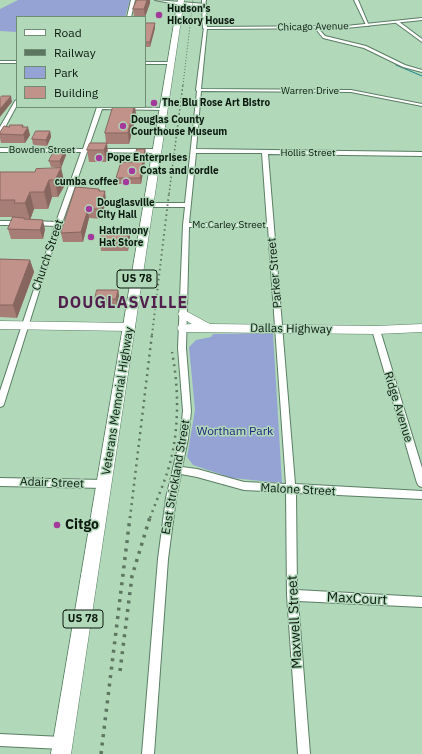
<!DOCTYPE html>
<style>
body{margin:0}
#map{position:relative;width:422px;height:754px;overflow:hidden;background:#b1d8b9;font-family:"IBM Plex Sans",sans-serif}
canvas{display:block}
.legend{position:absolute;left:16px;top:16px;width:130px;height:92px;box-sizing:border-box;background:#b1d8b9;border:1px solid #6f8c75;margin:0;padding:5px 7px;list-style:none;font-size:12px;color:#0b190f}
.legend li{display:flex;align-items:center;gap:8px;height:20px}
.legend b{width:20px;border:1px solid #6f8c75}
</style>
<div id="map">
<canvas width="422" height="754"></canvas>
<ul class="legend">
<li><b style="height:5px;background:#fff"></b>Road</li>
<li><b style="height:5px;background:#5c7662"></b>Railway</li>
<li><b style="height:11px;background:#94a3d3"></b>Park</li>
<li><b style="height:11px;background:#c19289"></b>Building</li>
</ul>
</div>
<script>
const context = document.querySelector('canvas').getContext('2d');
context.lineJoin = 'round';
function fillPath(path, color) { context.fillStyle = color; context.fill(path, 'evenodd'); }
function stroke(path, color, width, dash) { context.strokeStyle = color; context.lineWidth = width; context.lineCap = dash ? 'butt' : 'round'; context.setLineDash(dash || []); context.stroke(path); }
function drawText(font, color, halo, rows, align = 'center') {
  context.font = font + ' "IBM Plex Sans",sans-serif'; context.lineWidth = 3; context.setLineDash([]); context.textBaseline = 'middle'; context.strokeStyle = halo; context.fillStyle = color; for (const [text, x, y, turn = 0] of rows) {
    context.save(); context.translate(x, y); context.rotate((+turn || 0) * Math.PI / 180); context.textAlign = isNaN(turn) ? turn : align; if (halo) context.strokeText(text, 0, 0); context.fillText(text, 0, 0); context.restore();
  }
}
fillPath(new Path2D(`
 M18,0h112l-5,17h-108v15l-17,-1v-22z
 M273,333l9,150 -50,-5 -39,-13 -6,-8 8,-47 -6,-63 7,-7 15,-3 2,-3z`), '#94a3d3');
stroke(new Path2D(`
 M396,65l26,11`), '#1c8490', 1);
const minor = new Path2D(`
 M131,0h4l-4,17h-4z
 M202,0h4l-1,6 -3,-1z
 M354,0h4l11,26 -3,-1z
 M396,21h2l24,18v3l-26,-19z
 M204,27l3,1 -6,61 150,1 71,14v2l-71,-14 -150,-1 -5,58 226,3v4l-154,-2 27,330 127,7v8l-126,-6 1,97 125,7v10l-124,-6 12,153h-12l-11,-159 -1,-103 -42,-2 -47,-13 -16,-3 -5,24 -8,61 -14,195h-12l16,-195 8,-61 14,-59 3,-28 -5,-63 5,-123 2,-18h-37l-3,-2 3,-2h37l12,-112 -1,-1zM196,153h66l5,70h-78zM189,227h79l18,257 -42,-2 -47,-13 -15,-2 6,-28 3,-28 -5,-63z
 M317,27l8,9 41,10 39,19 17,5v2l-19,-5 -39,-19 -41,-10 -8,-10z
 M0,61h17v2h-17z
 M145,62h25l2,1 -2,1h-25z
 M17,100v5l-14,26 -3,2v-6l15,-26z
 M97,107l66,1 2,1 -2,1 -61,-1 -14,40h68l3,2 -3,2 -69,-1 -40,114 -43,138 -1,2 -3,1v-16l55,-165 -21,-1 -3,-2 3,-2 22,1 25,-70h-81v-4l83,1z
 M0,221h22l3,2 -3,2h-22z
 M376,327l4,3 42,138v19l-3,-1 -2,-3 -45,-153z
 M0,478l105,2 3,1 2,3 -2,3 -3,1 -105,-2z
 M0,734l62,3 4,2 2,4 -2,4 -4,2 -62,-3z`);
const tertiary = new Path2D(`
 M155,0l51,4 1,23 139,-1 76,-8v2l-76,8 -141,1 -2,-1 -1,-22 -21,-1z`);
const secondary = new Path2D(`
 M0,321l130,2 4,1 1,3 -1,3 -4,1 -130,-2z`);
const primary = new Path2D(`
 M178,0h6l-113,754h-20z
 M184,310l26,14 166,2 46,-2v8l-46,2 -193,-2 -4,-1 -2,-3 2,-3 13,-1 -12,-7 -2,-3 2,-3z`);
stroke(minor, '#5a7e63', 2);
stroke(tertiary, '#5a7e63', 2);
stroke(secondary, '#5a7e63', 1);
stroke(primary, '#5a7e63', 1);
fillPath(minor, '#fff');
fillPath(tertiary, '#fff');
fillPath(secondary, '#fff');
fillPath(primary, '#fff');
stroke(new Path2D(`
 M183,85l10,-85`), '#5c7662', 1, [1, 2]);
stroke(new Path2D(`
 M169,194l14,-110`), '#5c7662', 1.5, [1.5, 2.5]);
stroke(new Path2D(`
 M152,335l17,-142`), '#5c7662', 2, [1.5, 3.5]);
stroke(new Path2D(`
 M130,518l22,-184
 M150,518c8,-22 19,-45 23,-68 6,-32 5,-66 -1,-98`), '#5c7662', 2.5, [2, 4.5]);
stroke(new Path2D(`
 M120,671l12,-95 18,-59
 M101,754l29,-237`), '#5c7662', 3.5, [3, 5.5]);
fillPath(new Path2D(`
 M137,0h13v3l-5,14h-11l-1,-8z
 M145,23l10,5 -5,19h-5z
 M113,107h22l1,9 -7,28h-22l1,11 -2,7h-17l-2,-12 19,-7 -1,-10z
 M23,125v2l7,8 -5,8h-24l-1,-5v-6l9,-5z
 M50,131l1,6 -4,9 -14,-1 -1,-6z
 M65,149l1,6 -5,13 -10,-1 -2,-6z
 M145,149l1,6 -5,29h-24l-1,-6 17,-16z
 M61,168l4,17 -7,12h-6l-4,12h-14l-4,11 15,9 -2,10h-32l-3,-10 10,-12h-18v-45h35z
 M99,189l1,2 6,10 -5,18 -12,-1 -6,24h-20l-2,-9z
 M130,237l-2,14h-27l-1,-8z
 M0,259l30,1 4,12 -17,46 -17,-1z
 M118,290l1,6 -2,10 -21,-1 -1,-6z`), '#a67e76');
fillPath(new Path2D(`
 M147,0h3v3l-5,14 -1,-8z
 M155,23v5l-5,19v-5z
 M11,96l1,6 -12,15v-8z
 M134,107h1l1,9 -7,28 -1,-11z
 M23,125l1,7 4,-5 2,8 -5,8 -3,-16z
 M50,131l1,6 -4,9 -1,-6z
 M107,143l1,12 -2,7 -2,-12z
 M65,149l1,6 -5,13 -1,-7z
 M145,149l1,6 -5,29 -1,-6z
 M61,168l4,17 -7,12 -3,-17z
 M49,180l3,17 -4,12 -4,-17z
 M105,191l1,10 -5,18 -1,-10z
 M30,192l4,17 -4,11 -5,-17z
 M88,209l1,9 -6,24 -2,-10z
 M43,220l2,9 -2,10 -3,-9z
 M129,229l1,8 -2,14 -1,-8z
 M30,260l4,12 -17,46 -4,-13z
 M118,290l1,6 -2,10 -1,-7z`), '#876660');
const building = new Path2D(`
 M137,0h10l-3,9h-11z
 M145,23h10l-5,19h-5z
 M2,96h9l-11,13v-11z
 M113,107h21l-6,26h-23z
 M10,125h13l-1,2h6l-5,8 -23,-1v-2l4,-6 5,1z
 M36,131h14l-4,9 -14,-1z
 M90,143h17l-3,7h-17z
 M55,149h10l-5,12h-11z
 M137,149h8l-5,29h-24l5,-16h12z
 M61,168l-6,12h-6l-5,12h-14l-5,11h-11l1,-3h-15v-28h35l1,-3z
 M76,187l23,2v2h6l-5,18h-12l-7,23 -20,1z
 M13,217l11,1v1l19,1 -3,10 -32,-1z
 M103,228l26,1 -2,14h-27z
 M0,259l30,1 -17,45h-13z
 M97,290h21l-2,9h-21z`);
fillPath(building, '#c19289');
stroke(building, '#876660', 1);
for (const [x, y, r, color] of [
 [159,15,4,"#a3399a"],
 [154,103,4,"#a3399a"],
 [123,126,4,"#a3399a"],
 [99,158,4,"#a3399a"],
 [132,171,4,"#a3399a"],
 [126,182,4,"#a3399a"],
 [89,209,4,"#a3399a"],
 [91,237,4,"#a3399a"],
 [57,525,4,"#a3399a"]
]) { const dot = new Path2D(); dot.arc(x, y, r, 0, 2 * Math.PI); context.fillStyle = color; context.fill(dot); stroke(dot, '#b1d8b9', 1.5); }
drawText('bold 10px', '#0b190f', '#b1d8b9', [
 ["Hudson's",167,9],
 ["Hickory House",167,21],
 ["The Blu Rose Art Bistro",162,103],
 ["Douglas County",131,120],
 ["Courthouse Museum",131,132],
 ["Pope Enterprises",107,158],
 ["Coats and cordle",140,171],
 ["cumba coffee",118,182,"right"],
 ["Douglasville",97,203],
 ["City Hall",97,215],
 ["Hatrimony",99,231],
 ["Hat Store",99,243]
], 'left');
drawText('10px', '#0b190f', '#b1d8b9', [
 ["Chicago Avenue",313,27,-1],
 ["Warren Drive",310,91],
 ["Bowden Street",42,150],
 ["Hollis Street",308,153],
 ["Mc Carley Street",229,225]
]);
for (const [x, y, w] of [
 [137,279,40],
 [83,619,40]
]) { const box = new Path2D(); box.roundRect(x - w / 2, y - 9, w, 18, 3); context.fillStyle = '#b1d8b9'; context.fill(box); stroke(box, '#0b190f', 1); }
drawText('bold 11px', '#0b190f', null, [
 ["US 78",137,279],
 ["US 78",83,619]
]);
drawText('12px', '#0b190f', '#b1d8b9', [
 ["Church Street",48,255,-71],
 ["Parker Street",275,273,-95],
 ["Dallas Highway",291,329,1],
 ["Veterans Memorial Highway",118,401,-81],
 ["Ridge Avenue",398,407,73],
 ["East Strickland Street",176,477,-80],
 ["Adair Street",52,483,2],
 ["Malone Street",298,490,3]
]);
drawText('12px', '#1e257d', '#b1d8b9', [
 ["Wortham Park",235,432]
]);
drawText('bold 14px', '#0b190f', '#b1d8b9', [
 ["Citgo",65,525]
], 'left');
drawText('14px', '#0b190f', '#b1d8b9', [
 ["MaxCourt",357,599,3],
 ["Maxwell Street",295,622,-93]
]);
context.letterSpacing = '1px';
drawText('bold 16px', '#521f4d', '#b1d8b9', [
 ["DOUGLASVILLE",123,303]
]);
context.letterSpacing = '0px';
</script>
